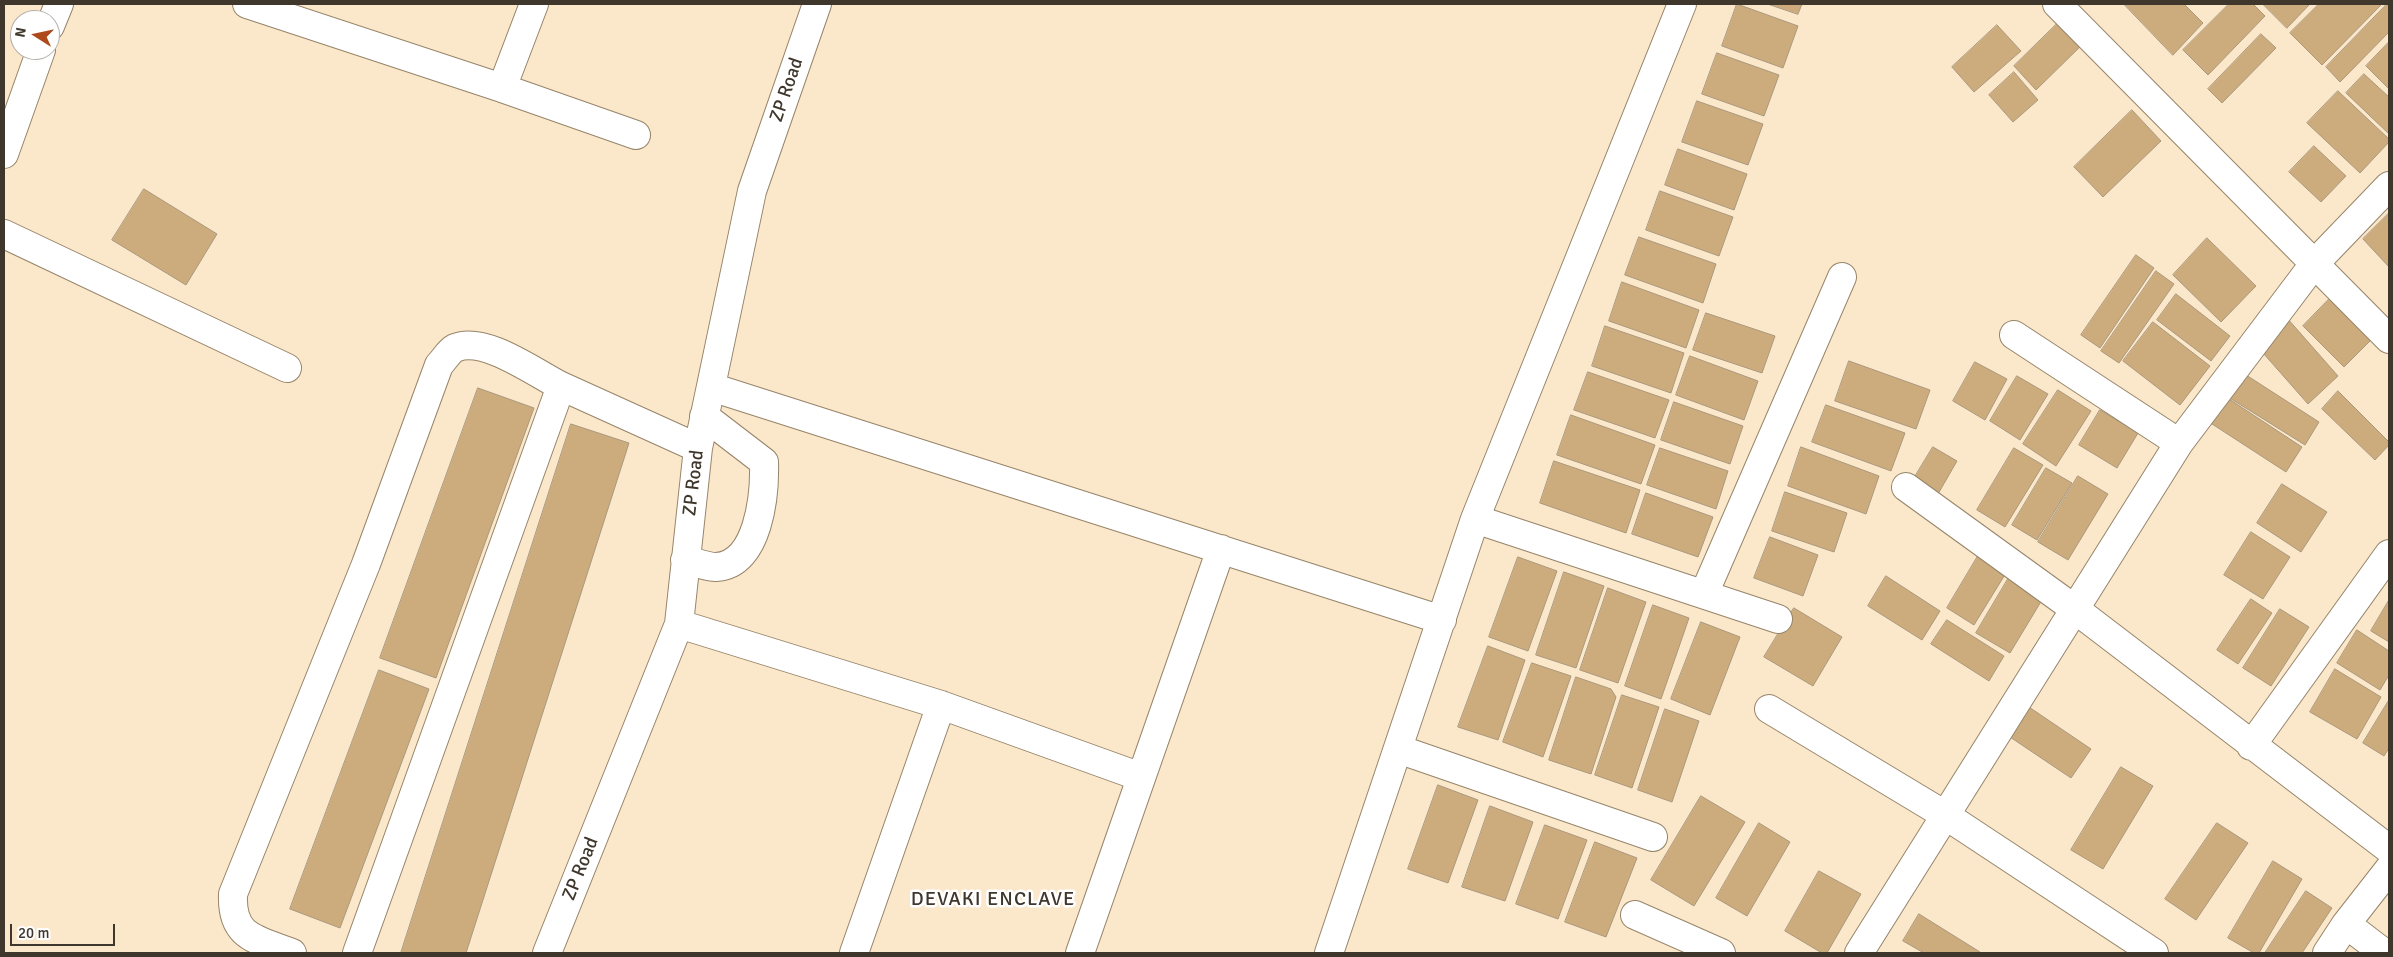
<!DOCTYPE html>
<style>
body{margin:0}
#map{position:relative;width:2393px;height:957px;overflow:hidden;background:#fbe7ca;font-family:Signika,sans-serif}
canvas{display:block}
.frame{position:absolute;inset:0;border:5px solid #3f372c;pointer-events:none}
.north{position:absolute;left:10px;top:10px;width:50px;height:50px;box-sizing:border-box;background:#fff;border:1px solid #b2afab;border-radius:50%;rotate:280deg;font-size:14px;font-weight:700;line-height:20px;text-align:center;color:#3f372c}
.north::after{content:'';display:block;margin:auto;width:18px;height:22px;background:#ae491b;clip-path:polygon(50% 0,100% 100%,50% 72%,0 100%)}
.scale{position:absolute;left:10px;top:924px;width:105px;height:22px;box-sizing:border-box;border:2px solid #3f372c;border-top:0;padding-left:6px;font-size:15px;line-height:18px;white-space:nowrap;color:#3f372c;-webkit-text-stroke:4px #fff;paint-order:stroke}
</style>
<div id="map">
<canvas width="2393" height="957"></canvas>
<div class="frame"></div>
<div class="north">N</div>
<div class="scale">20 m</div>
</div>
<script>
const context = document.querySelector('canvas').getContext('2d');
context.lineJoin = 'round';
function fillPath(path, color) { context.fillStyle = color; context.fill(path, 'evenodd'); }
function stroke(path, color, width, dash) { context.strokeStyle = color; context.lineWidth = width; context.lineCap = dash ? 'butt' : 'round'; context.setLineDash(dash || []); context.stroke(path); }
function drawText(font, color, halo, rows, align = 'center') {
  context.font = font + ' Signika,sans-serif'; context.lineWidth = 5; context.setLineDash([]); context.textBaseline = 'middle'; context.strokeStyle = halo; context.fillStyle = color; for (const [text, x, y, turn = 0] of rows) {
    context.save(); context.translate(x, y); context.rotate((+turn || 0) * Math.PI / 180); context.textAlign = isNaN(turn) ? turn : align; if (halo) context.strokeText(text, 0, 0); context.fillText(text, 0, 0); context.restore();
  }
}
const building = new Path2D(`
 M1737,4l61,22 -15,42 -61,-22z
 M1768,4h34l-4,10z
 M2124,4h60l19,19 -30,32z
 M2229,4h24l12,12 -57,59 -25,-25z
 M2263,4h47l-23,24z
 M2319,4h63l-60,61 -32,-32z
 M2387,4h2v28l-49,50 -14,-15z
 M2065,16l22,24 -51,50 -22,-24z
 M1997,25l24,26 -47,41 -22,-25z
 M2261,34l15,14 -54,55 -14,-14z
 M2389,42v47l-23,-23z
 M1717,53l62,22 -15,41 -62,-22z
 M2014,72l24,28 -25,22 -24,-27z
 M2364,74l25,23v37l-43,-41z
 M2338,91l51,48v3l-29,31 -53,-50z
 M1697,101l66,23 -15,41 -66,-23z
 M2132,110l29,31 -58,56 -29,-30z
 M2314,146l32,30 -25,26 -32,-30z
 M1678,149l69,25 -13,36 -69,-25z
 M144,189l73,45 -31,51 -74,-45z
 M1660,191l73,26 -14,39 -73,-26z
 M2389,213v54l-26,-28z
 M1639,237l77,27 -13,39 -78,-28z
 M2207,238l49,48 -35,36 -48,-47z
 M2136,255l18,13 -54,80 -19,-13z
 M2156,271l18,13 -55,79 -18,-12z
 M1622,282l77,28 -13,38 -77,-27z
 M2336,292l41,42 -33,33 -41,-41z
 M2176,294l54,42 -19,25 -54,-41z
 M1706,313l69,23 -13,37 -69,-23z
 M2287,318l51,58 -30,28 -52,-59z
 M2153,322l57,44 -30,39 -57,-44z
 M1605,326l79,27 -13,40 -79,-27z
 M1690,356l68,25 -14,39 -68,-25z
 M1849,361l81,29 -14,39 -81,-28z
 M1975,362l32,17 -22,41 -32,-19z
 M1588,372l81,28 -14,38 -81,-28z
 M2243,373l76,49 -14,23 -77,-48z
 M2017,376l31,18 -28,46 -30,-19z
 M478,388l56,20 -98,270 -56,-20z
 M2058,390l33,21 -35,55 -33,-22z
 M2338,391l51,51v3l-14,15 -53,-51z
 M2226,397l76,50 -16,25 -77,-50z
 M1674,402l69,24 -13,38 -69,-24z
 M1826,405l79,28 -14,38 -79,-29z
 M2100,410l38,23 -21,35 -38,-23z
 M1571,415l84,30 -14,39 -84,-29z
 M571,424l58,19 -163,510h-65z
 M1801,447l78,29 -13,38 -78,-28z
 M1933,447l24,14 -19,33 -25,-14z
 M1660,448l68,23 -12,38 -69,-24z
 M2014,448l29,17 -38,62 -28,-17z
 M1554,461l86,29 -14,43 -86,-30z
 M2046,468l26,15 -35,57 -25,-15z
 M2078,476l30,18 -40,66 -30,-18z
 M2282,484l45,28 -26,40 -44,-29z
 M1785,492l62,21 -13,39 -62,-21z
 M1646,493l67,24 -15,40 -66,-23z
 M2251,532l39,25 -27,42 -39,-24z
 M1770,537l48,18 -15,41 -49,-18z
 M1978,556l28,17 -32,52 -27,-17z
 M1518,557l39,14 -29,80 -39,-14z
 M1564,572l40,14 -28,82 -40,-13z
 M2011,574l34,21 -35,58 -34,-20z
 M1886,576l54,35 -18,29 -54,-34z
 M1608,588l38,14 -28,81 -38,-13z
 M2251,599l21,14 -34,51 -21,-14z
 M2389,600v42l-18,-11z
 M1653,605l36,13 -28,81 -36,-13z
 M1794,608l48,29 -29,49 -49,-29z
 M2280,609l29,18 -38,59 -28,-18z
 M1947,620l57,36 -15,25 -58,-37z
 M1701,622l39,15 -30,78 -39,-16z
 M2357,630l32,21v24l-9,15 -43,-27z
 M1488,646l37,14 -27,80 -40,-13z
 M1532,663l39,13 -28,81 -40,-15z
 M2335,669l46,28 -24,42 -47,-27z
 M379,670l50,19 -89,239 -50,-19z
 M1576,677l35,12 5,8 -25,77 -42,-14z
 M1622,695l37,12 -27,81 -37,-13z
 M2389,700v48l-5,8 -21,-13z
 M2023,703l68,46 -20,29 -67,-45z
 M1665,709l34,12 -27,81 -34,-12z
 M2121,767l32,19 -50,83 -32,-19z
 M1438,785l40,15 -30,83 -40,-14z
 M1701,796l44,26 -51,84 -43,-26z
 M1490,806l43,16 -28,79 -43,-14z
 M1759,823l31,19 -43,74 -31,-18z
 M2217,823l31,20 -52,77 -31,-21z
 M1545,825l42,15 -29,79 -42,-15z
 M1595,842l42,16 -31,79 -41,-15z
 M2273,861l29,18 -43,74h-5l-26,-15z
 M1819,871l42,23 -34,59h-5l-37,-22z
 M2306,891l26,17 -30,45h-37z
 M1919,914l61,38 -1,1h-55l-21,-12z`);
fillPath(building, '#ccac7d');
stroke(building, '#aa987d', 1);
const minor = new Path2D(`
 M247,4l255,84
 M534,4l-32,84 134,47
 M2057,4l332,335
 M50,26l9,-22
 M4,154l37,-104
 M4,234l283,134
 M2014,335l165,108
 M711,387l731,233
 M1906,487l170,123 313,239
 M1475,519l303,100
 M685,560c10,2 22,7 31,7 43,-2 49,-73 48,-105l-60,-46
 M1704,594l138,-317
 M679,624l262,81 200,72
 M1769,709l176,106 209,138
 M2251,746l138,-192
 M1398,749l255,88
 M1635,915l86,38
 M2346,924l38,29
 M292,953c-36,-14 -61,-15 -59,-59l133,-330 73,-199c5,-5 10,-14 16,-17 29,-13 80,25 106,38
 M357,953l204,-567 137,62
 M547,953l132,-329 19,-176 54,-257 65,-187
 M854,953l87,-248
 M1080,953l141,-404
 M1329,953l146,-434 207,-515
 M1859,953l320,-510 135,-179 75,-78
 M2327,953l19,-29 43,-55`);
stroke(minor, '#96856a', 30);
stroke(minor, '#fff', 28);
drawText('19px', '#3f372c', '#fff', [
 ["ZP Road",787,90,-71],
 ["ZP Road",694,483,-83],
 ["ZP Road",581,869,-68]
]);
context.letterSpacing = '1px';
drawText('20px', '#3f372c', '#fff', [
 ["DEVAKI ENCLAVE",993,900]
]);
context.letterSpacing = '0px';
</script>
